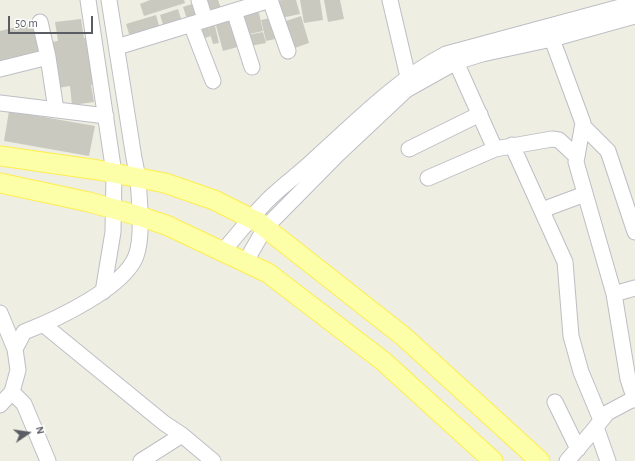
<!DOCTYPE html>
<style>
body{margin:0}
#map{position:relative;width:635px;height:461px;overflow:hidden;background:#efeee2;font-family:"Alegreya Sans",sans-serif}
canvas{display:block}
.north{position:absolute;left:8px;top:413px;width:40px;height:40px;-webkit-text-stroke:3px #fff;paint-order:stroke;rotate:77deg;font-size:11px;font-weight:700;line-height:16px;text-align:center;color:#5b5d65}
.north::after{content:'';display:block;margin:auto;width:14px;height:18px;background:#5b5d65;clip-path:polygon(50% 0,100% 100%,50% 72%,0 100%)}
.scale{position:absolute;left:8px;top:16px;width:85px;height:18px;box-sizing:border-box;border:2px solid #5b5d65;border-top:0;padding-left:5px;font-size:12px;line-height:14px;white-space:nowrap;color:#5b5d65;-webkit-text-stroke:3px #fff;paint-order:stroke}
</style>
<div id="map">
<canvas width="635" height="461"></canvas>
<div class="north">N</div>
<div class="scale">50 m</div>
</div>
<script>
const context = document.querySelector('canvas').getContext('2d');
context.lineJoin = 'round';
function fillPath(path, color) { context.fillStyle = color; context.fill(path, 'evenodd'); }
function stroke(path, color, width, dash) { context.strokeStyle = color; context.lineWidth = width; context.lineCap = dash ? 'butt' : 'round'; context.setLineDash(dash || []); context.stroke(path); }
fillPath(new Path2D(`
 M150,0h34l1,3 -41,13 -4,-12z
 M206,0h12l4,11 -11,4z
 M282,0h14l4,14 -19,4 -4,-17z
 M300,0h20l3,20 -19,3z
 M324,0h16l4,19 -16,3z
 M198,2l4,15 -14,5 -5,-15z
 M178,9l4,13 -18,6 -4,-13z
 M258,9l5,22 -18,4 -5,-22z
 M156,15l4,14 -30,8 -4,-13z
 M301,16l8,27 -17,6 -9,-27z
 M233,17l8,29 -18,5 -8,-29z
 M275,17l5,21 -14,3 -5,-21z
 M81,19l3,19h3l7,45 -3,2 3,17 -22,3 -2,-19 -12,2 -7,-46 7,-1 -3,-19z
 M206,22l5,14 -12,4 -4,-14z
 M214,22l5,21 -6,1 -6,-21z
 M32,23l8,30 -40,9v-31z
 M263,32l3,11 -16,3 -3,-11z
 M9,111l86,15 -6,30 -85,-15z`), '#cac9bf');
const minor = new Path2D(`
 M88,0l26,173 -1,59 -10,60
 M199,0l6,19
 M270,0l18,51
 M390,0l18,77
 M234,11l18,56
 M40,22l8,35 8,53
 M191,24l22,57
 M552,39l31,84 -7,39 38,132 14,85 7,21
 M117,47l153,-47
 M456,62l39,87
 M0,69l48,-12
 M0,103l106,13
 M583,126l25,25 27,81
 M512,145l53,117 6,74 10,36 20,48
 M409,149l71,-35
 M428,178l67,-29 57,-10 7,1 17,16
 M542,210l43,-16
 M223,251c16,-18 31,-38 49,-55 15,-14 33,-27 48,-42 40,-36 78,-75 126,-100l189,-51
 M246,261l19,-33 73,-74 68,-64 50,-28 26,-8 70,-15 83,-23
 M614,294l21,-6
 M0,313l15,36
 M44,325l120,98 18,12 31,26
 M12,392l12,12 24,57
 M555,402l23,47
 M0,405l12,-13 6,-22 -3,-21 9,-17c31,-12 100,-44 112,-76 8,-20 3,-77 -2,-98l-25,-158
 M596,427l12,34
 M141,461l41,-26
 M567,461l25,-29 15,-19 28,-15`);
const major = new Path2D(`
 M0,156l98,14 67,13 49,17 44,22 145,114 137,125
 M0,183l89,19 50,14 27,9 102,48 115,88 110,100`);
stroke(minor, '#bdbec5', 17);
stroke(major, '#fdee4d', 21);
stroke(minor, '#fff', 15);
stroke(major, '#fcffa7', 19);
</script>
